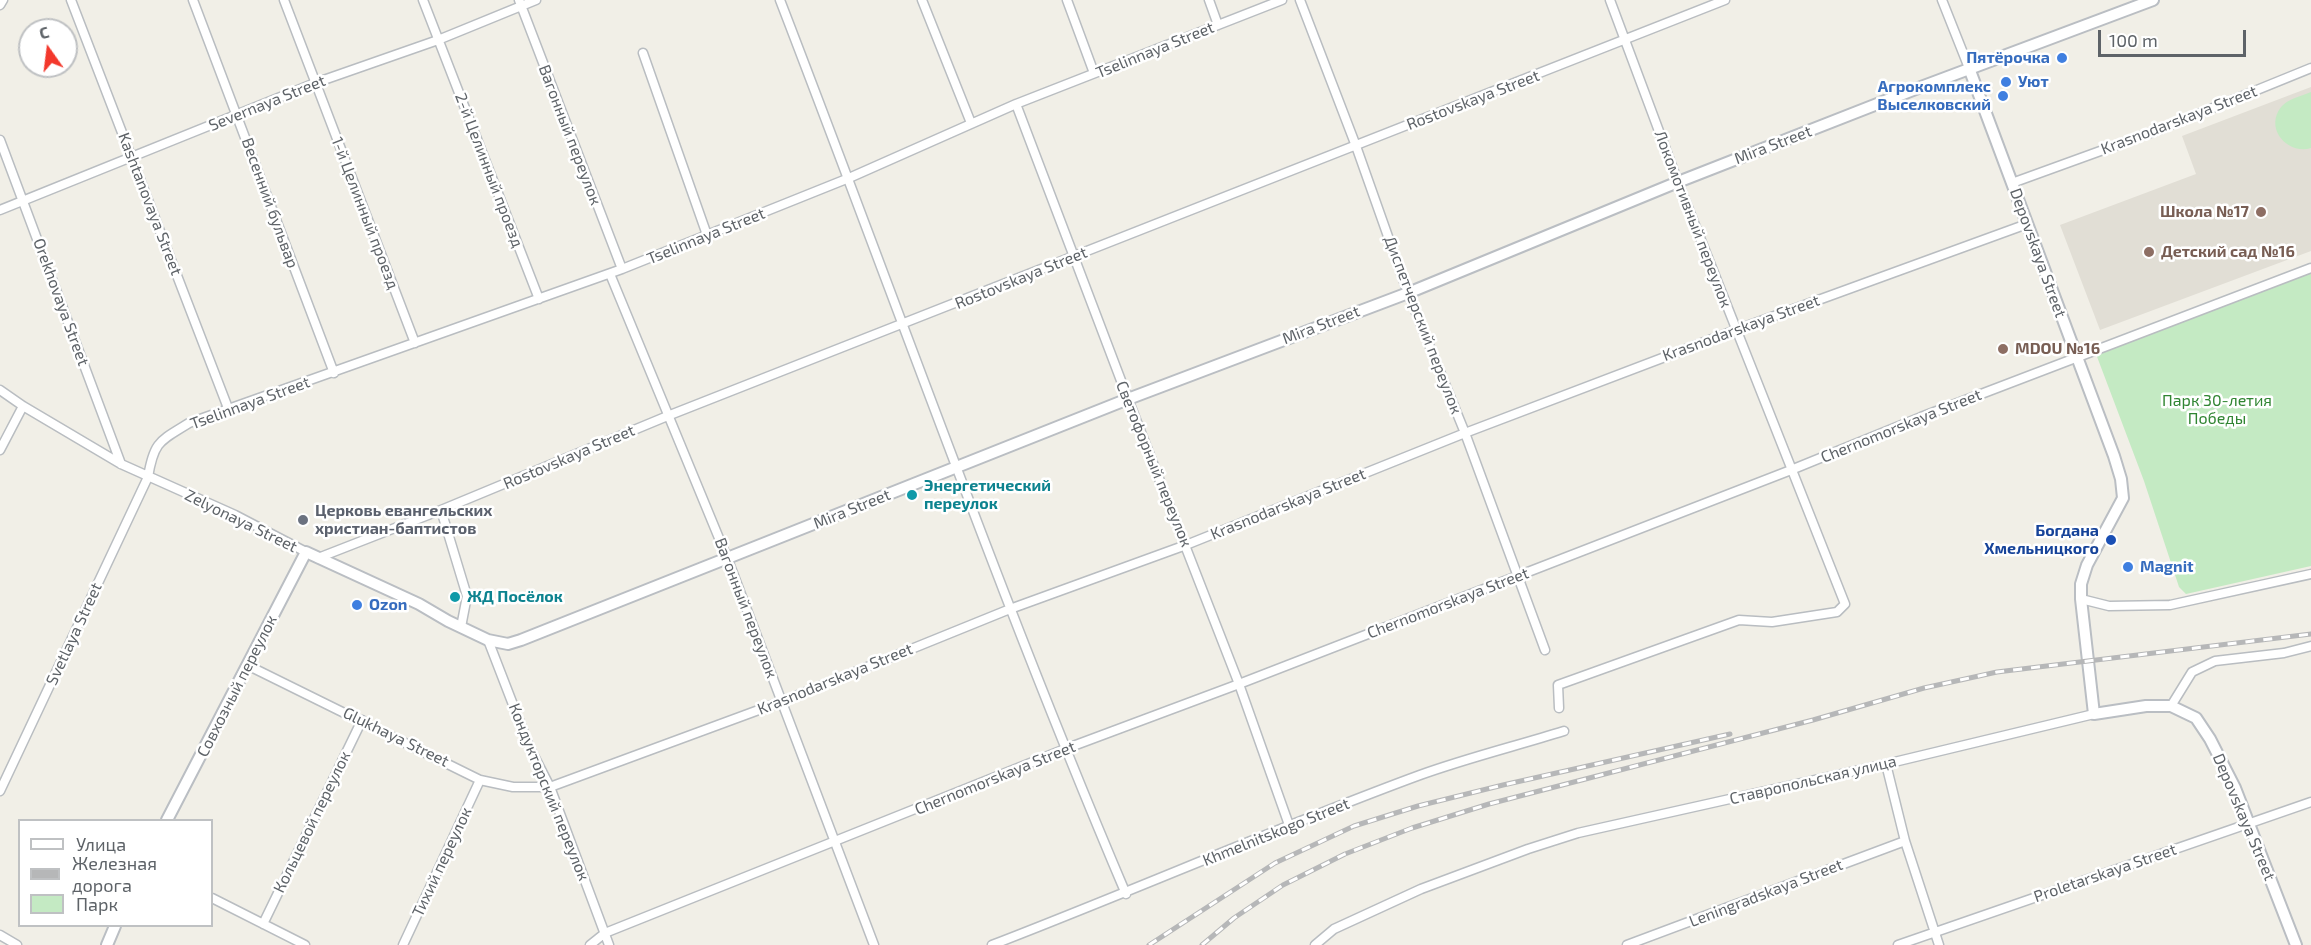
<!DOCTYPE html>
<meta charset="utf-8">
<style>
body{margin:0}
#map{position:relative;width:2311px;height:945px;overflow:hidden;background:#f1efe7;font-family:"Exo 2",sans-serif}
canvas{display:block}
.legend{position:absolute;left:18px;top:819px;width:195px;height:108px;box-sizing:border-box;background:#fff;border:2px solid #bfc1c3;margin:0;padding:8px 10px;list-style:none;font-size:18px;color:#5e6368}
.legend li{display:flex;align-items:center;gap:12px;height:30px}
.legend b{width:30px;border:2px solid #bfc1c3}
.north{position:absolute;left:18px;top:18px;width:60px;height:60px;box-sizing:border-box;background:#fff;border:2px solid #bfc1c3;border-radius:50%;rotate:346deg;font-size:16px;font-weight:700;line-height:24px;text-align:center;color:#5e6368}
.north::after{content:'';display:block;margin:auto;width:21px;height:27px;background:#f3382c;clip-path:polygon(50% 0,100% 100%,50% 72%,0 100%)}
.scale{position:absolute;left:2098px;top:30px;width:148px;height:27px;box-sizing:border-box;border:3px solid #5e6368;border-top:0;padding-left:8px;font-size:18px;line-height:21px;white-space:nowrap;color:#5e6368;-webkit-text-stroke:4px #fff;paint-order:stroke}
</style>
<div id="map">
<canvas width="2311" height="945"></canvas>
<ul class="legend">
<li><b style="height:8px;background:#fff"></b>Улица</li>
<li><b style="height:8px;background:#b6b7b8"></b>Железная дорога</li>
<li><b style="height:16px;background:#c4eac3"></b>Парк</li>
</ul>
<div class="north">С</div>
<div class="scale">100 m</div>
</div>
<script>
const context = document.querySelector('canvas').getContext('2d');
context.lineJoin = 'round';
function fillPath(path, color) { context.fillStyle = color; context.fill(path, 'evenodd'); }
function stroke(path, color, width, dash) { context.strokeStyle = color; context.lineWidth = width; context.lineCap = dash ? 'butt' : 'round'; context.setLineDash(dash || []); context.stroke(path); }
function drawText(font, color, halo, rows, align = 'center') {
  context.font = font + ' "Exo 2",sans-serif'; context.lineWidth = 5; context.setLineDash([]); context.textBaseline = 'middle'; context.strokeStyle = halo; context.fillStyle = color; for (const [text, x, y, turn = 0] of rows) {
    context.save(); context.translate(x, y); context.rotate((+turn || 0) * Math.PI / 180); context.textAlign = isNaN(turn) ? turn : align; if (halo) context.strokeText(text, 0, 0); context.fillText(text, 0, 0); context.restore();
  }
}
fillPath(new Path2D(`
 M2311,87v164l-211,79 -40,-105 136,-51 -14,-38z`), '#e1ded5');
fillPath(new Path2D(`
 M2311,92v56c-23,7 -47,-19 -30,-41 7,-8 20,-11 30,-15z
 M2311,273v293l-125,28 -7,-7 -35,-106 -48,-127z`), '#c4eac3');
const street = new Path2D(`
 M71,0l157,408
 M193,0l141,373
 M284,0l131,343
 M423,0l116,299
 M519,0l103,269
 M780,0c115,298 221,600 346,894
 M922,0l49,123
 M1067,0l27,73
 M1209,0l9,25
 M1300,0l56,146 52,147 57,140 80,217
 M1942,0l27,68
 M0,5l3,-5
 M643,53l64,182
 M1016,104l112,295 111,285 50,141
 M0,140l121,324
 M2012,183l149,-54 150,-61
 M0,210l315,-127 123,-43 98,-40
 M610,274l118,286 146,385
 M0,390l23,16 98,58 114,51 71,37
 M0,450l23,-44
 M441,510l26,86 -6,31
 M318,558l123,-48 229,-95 1055,-415
 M2081,599l28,7 61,-1 141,-31
 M488,640l41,106 21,41 59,158
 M247,665l233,115 33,7h37l233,-86 227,-92 176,-64 279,-112 271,-103 291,-106
 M2171,706l21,-34 23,-11 69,-8 27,-7
 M1559,708l-1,-23 181,-65 33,2 65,-10 8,-8 -167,-422 -68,-182
 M1886,764l19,77 34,104
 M0,791l148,-314c6,-36 12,-36 41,-54l433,-154 227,-91 167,-74 266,-104
 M212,898l93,47
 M263,924l99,-204
 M0,935l17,10
 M403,945l77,-165
 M590,945l15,-12 460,-184 174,-65 552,-214 130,-53 390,-149
 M992,945c143,-55 284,-117 428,-170 47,-17 96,-29 144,-44
 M1315,945l19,-16 87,-40 107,-40 50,-16 308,-69 208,-50
 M1627,945l278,-104
 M1898,945l413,-143`);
const secondary = new Path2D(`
 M1969,68l145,388 7,23 2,19 -36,67 -6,19v15l13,115 52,-8h25l25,12 14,21 25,49 61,157
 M167,820l139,-268 113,52 29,17 40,19 20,4 13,-4 607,-241 280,-106 270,-111 235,-92 240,-90
 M107,945l8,-19`);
stroke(street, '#b9bdc1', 11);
stroke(secondary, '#babec3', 14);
stroke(street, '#fff', 8);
stroke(secondary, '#fff', 10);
const rail = new Path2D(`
 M1149,945l126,-82 79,-37 64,-20 85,-21 227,-51
 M1202,945l32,-27 49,-33 62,-31 67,-26 77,-24 324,-84 111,-32 73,-16 314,-38`);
stroke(rail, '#b6b7b8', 5);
stroke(rail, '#fff', 3, [9]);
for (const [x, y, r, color] of [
 [2062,58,6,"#3f7fe0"],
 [2006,82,6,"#3f7fe0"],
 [2003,96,6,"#3f7fe0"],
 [2261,212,6,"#8d6e63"],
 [2149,252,6,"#8d6e63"],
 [2003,349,6,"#8d6e63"],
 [912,495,6,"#0f9aa8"],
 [303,520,6,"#6b7280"],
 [2111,540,6,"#1a4fb4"],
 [2128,567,6,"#3f7fe0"],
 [455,597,6,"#0f9aa8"],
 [357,605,6,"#3f7fe0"]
]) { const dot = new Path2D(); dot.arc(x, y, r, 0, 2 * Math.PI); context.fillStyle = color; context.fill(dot); stroke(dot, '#fff', 2); }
drawText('16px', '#5e6368', '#fff', [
 ["Tselinnaya Street",1155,50,-22],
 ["Rostovskaya Street",1473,100,-21],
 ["Severnaya Street",267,103,-22],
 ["Krasnodarskaya Street",2179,120,-21],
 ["Вагонный переулок",570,135,69],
 ["Mira Street",1773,145,-21],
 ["2-й Целинный проезд",489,170,69],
 ["Весенний бульвар",270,203,70],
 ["Kashtanovaya Street",150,204,69],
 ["1-й Целинный проезд",365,213,69],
 ["Локомотивный переулок",1693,219,69],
 ["Tselinnaya Street",706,236,-22],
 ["Depovskaya Street",2038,253,70],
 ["Rostovskaya Street",1021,278,-22],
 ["Orekhovaya Street",61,302,70],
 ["Mira Street",1321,325,-21],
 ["Диспетчерский переулок",1423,325,69],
 ["Krasnodarskaya Street",1741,328,-20],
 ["Tselinnaya Street",250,403,-20],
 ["Chernomorskaya Street",1901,426,-22],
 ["Rostovskaya Street",569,457,-23],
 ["Светофорный переулок",1154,464,68],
 ["Krasnodarskaya Street",1288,504,-22],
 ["Mira Street",852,509,-22],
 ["Zelyonaya Street",241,521,26],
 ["Chernomorskaya Street",1448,603,-21],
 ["Вагонный переулок",746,608,69],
 ["Svetlaya Street",74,634,-65],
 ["Krasnodarskaya Street",835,679,-22],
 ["Совхозный переулок",237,686,-63],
 ["Glukhaya Street",396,737,26],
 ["Chernomorskaya Street",995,778,-22],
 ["Ставропольская улица",1813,780,-13],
 ["Кондукторский переулок",549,792,68],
 ["Depovskaya Street",2244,817,67],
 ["Кольцевой переулок",312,822,-64],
 ["Khmelnitskogo Street",1276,832,-22],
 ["Тихий переулок",442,862,-65],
 ["Proletarskaya Street",2105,873,-19],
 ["Leningradskaya Street",1766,893,-21]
]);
drawText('bold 16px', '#366cbe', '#fff', [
 ["Пятёрочка",2050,58,"right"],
 ["Уют",2018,82],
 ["Агрокомплекс",1991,87,"right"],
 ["Выселковский",1991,105,"right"],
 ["Magnit",2140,567],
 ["Ozon",369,605]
], 'left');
drawText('bold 16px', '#785e54', '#fff', [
 ["Школа №17",2249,212,"right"],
 ["Детский сад №16",2161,252],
 ["MDOU №16",2015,349]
], 'left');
drawText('16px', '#308532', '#fff', [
 ["Парк 30-летия",2217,401],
 ["Победы",2217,419]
]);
drawText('bold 16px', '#0d838f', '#fff', [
 ["Энергетический",924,486],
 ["переулок",924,504],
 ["ЖД Посёлок",467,597]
], 'left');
drawText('bold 16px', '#5b616d', '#fff', [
 ["Церковь евангельских",315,511],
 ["христиан-баптистов",315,529]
], 'left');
drawText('bold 16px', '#164399', '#fff', [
 ["Богдана",2099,531],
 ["Хмельницкого",2099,549]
], 'right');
</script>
